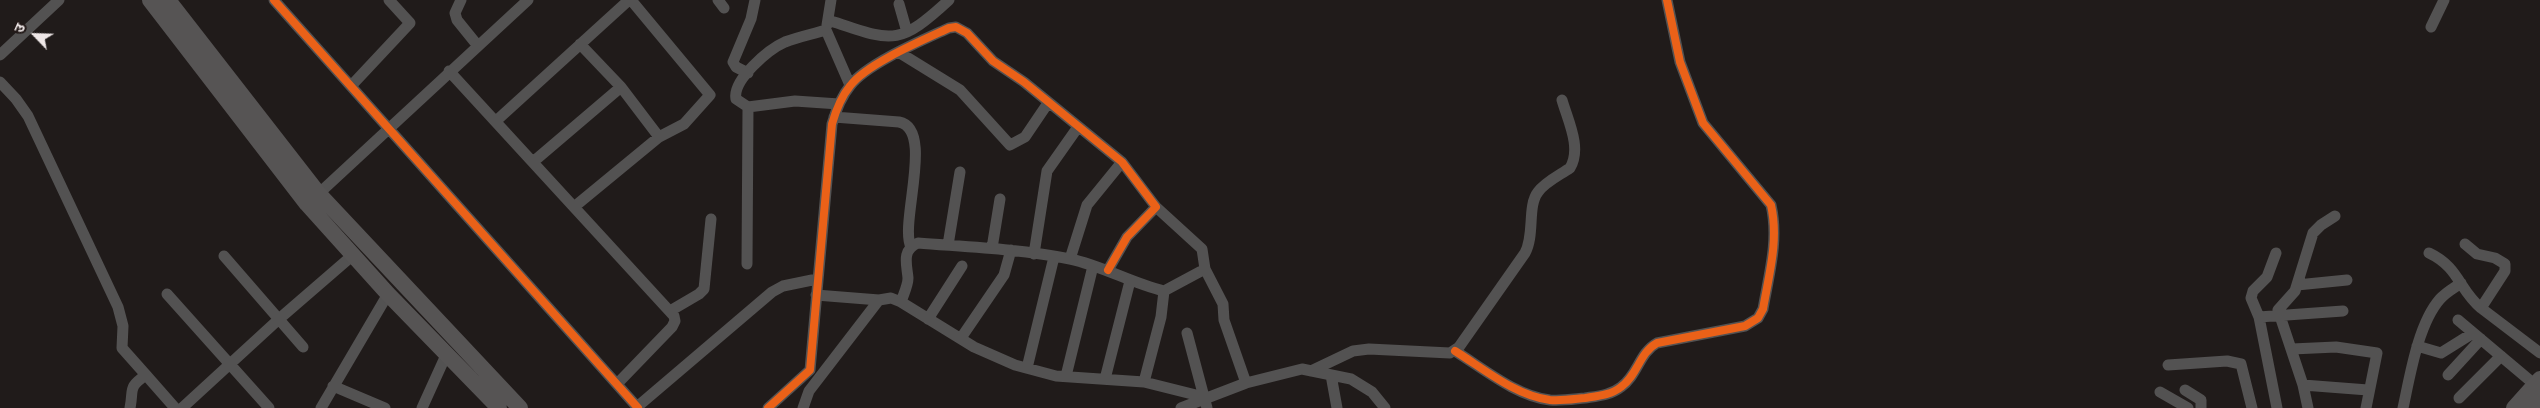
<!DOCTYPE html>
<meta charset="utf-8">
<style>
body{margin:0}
#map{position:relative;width:2540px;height:408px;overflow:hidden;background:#201b1a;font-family:Georgia,"Noto Sans Devanagari",serif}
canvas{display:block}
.north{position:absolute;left:10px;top:10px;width:50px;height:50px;-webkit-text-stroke:4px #221918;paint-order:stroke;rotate:294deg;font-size:14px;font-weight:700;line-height:20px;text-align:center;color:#eee7e7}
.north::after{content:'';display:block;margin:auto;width:18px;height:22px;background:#eee7e7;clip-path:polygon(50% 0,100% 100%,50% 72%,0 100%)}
</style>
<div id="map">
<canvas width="2540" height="408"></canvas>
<div class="north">उ</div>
</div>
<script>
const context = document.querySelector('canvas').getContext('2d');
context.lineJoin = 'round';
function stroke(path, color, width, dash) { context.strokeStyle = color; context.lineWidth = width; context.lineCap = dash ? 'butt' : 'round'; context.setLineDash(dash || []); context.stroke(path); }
stroke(new Path2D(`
 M274,0l364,408
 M461,0l-6,13 2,7 21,26
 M718,0l6,8
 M899,4l8,28
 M828,20c64,21 69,28 121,-20
 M827,25l4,-25
 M2431,27l13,-27
 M580,44l41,43 38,50
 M900,53l60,37 50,55 15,-8 23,-34
 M0,55l59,-55
 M449,71l225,245 1,5 -3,6 -55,57
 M748,73l-12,-6 -3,-5 18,-43 4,-19
 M0,82l16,17 12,17 90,191 5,19 -1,22 24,27
 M351,86l59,-63 -21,-23
 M748,107l-12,-8c-4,-19 33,-50 49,-57 13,-5 28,-8 41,-12l24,55
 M834,117l65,5c36,7 0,102 12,125
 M496,121l133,-121
 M533,162l88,-75
 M314,198l214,-198
 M574,207l85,-70 25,-13 26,-29 -79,-95
 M1156,207l46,42 3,20 18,35 1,16 22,63
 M2465,244l12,10 18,4 10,6v7l-24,37 59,45
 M948,245l12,-73
 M992,248l8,-49
 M2276,253l-9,24 -14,14 -2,7 8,19 18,91
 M2429,253c30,14 30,37 52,55
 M1034,254l13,-83 31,-44
 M224,256l79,91
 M1070,259l17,-54 35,-43
 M747,264l1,-157 47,-6 44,3
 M2297,285l50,-5
 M1164,291l41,-22
 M167,294l102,114
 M816,295l63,5
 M901,302c2,-7 7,-16 7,-24 -1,-13 -7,-28 10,-35 50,4 102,6 152,16 33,7 61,24 94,32l-3,26 -17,65
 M670,311l29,-17 5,-5 7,-70
 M2259,317l84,-6
 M928,319l34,-53
 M2458,320l82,69
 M1187,333l17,64
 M961,338l43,-63 7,-25
 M2417,346l24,7 32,-20
 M2292,349l44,-2 41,6 -11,55
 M1455,351c29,18 61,45 95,49 12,1 24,-1 35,-2 13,-2 26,-3 36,-11 17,-12 18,-34 36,-44l88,-17 13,-8 5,-9c6,-35 16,-69 8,-104l-68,-82 -23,-61 -13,-62
 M2168,365l59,-4 14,3 11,44
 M1027,368l27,-111
 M1311,371l42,-20 16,-2 81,4 9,-6 66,-94c10,-18 2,-47 13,-61 7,-10 22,-17 32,-24 12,-20 -2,-47 -8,-68
 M1331,375l6,33
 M2448,375l33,-36
 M1066,376l27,-110
 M1105,379l25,-98
 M2303,385l65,5
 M333,386l52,22
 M2185,390l16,10v8
 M2160,392l28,16
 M2459,398l42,-42
 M637,407l135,-115 11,-6 34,-7
 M130,408c4,-19 -3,-20 16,-33l29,33
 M182,408l97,-89 74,-64
 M321,408l67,-114
 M422,408l25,-55
 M768,408l42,-38 22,-246c4,-14 9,-27 18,-38 16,-22 73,-46 99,-58l7,-1 11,6 26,28 31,21 98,80 34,45 -29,30 -19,33
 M803,408l6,-17 70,-91 12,-2 10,4 73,45 41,18 41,11 88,6 60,15 3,11
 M1181,408l65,-25 56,-14 49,10 21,13 13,16
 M2308,408l-5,-23 -25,-75 17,-19 18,-58 8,-8 14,-9
 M2403,408c7,-32 15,-84 37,-109 6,-7 14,-11 21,-16`), '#535252', 11);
stroke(new Path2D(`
 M150,0l157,204 81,90 111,114
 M168,0l150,193 202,215
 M2514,408l26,-29
 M2530,408l10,-11`), '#565454', 16);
stroke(new Path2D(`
 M274,0l364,408
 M1455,351c29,18 61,45 95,49 12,1 24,-1 35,-2 13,-2 26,-3 36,-11 17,-12 18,-34 36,-44l88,-17 13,-8 5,-9c6,-35 16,-69 8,-104l-68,-82 -23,-61 -13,-62
 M768,408l42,-38 22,-246c4,-14 9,-27 18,-38 16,-22 73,-46 99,-58l7,-1 11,6 26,28 31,21 98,80 34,45 -29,30 -19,33`), '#ea6118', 8);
</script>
